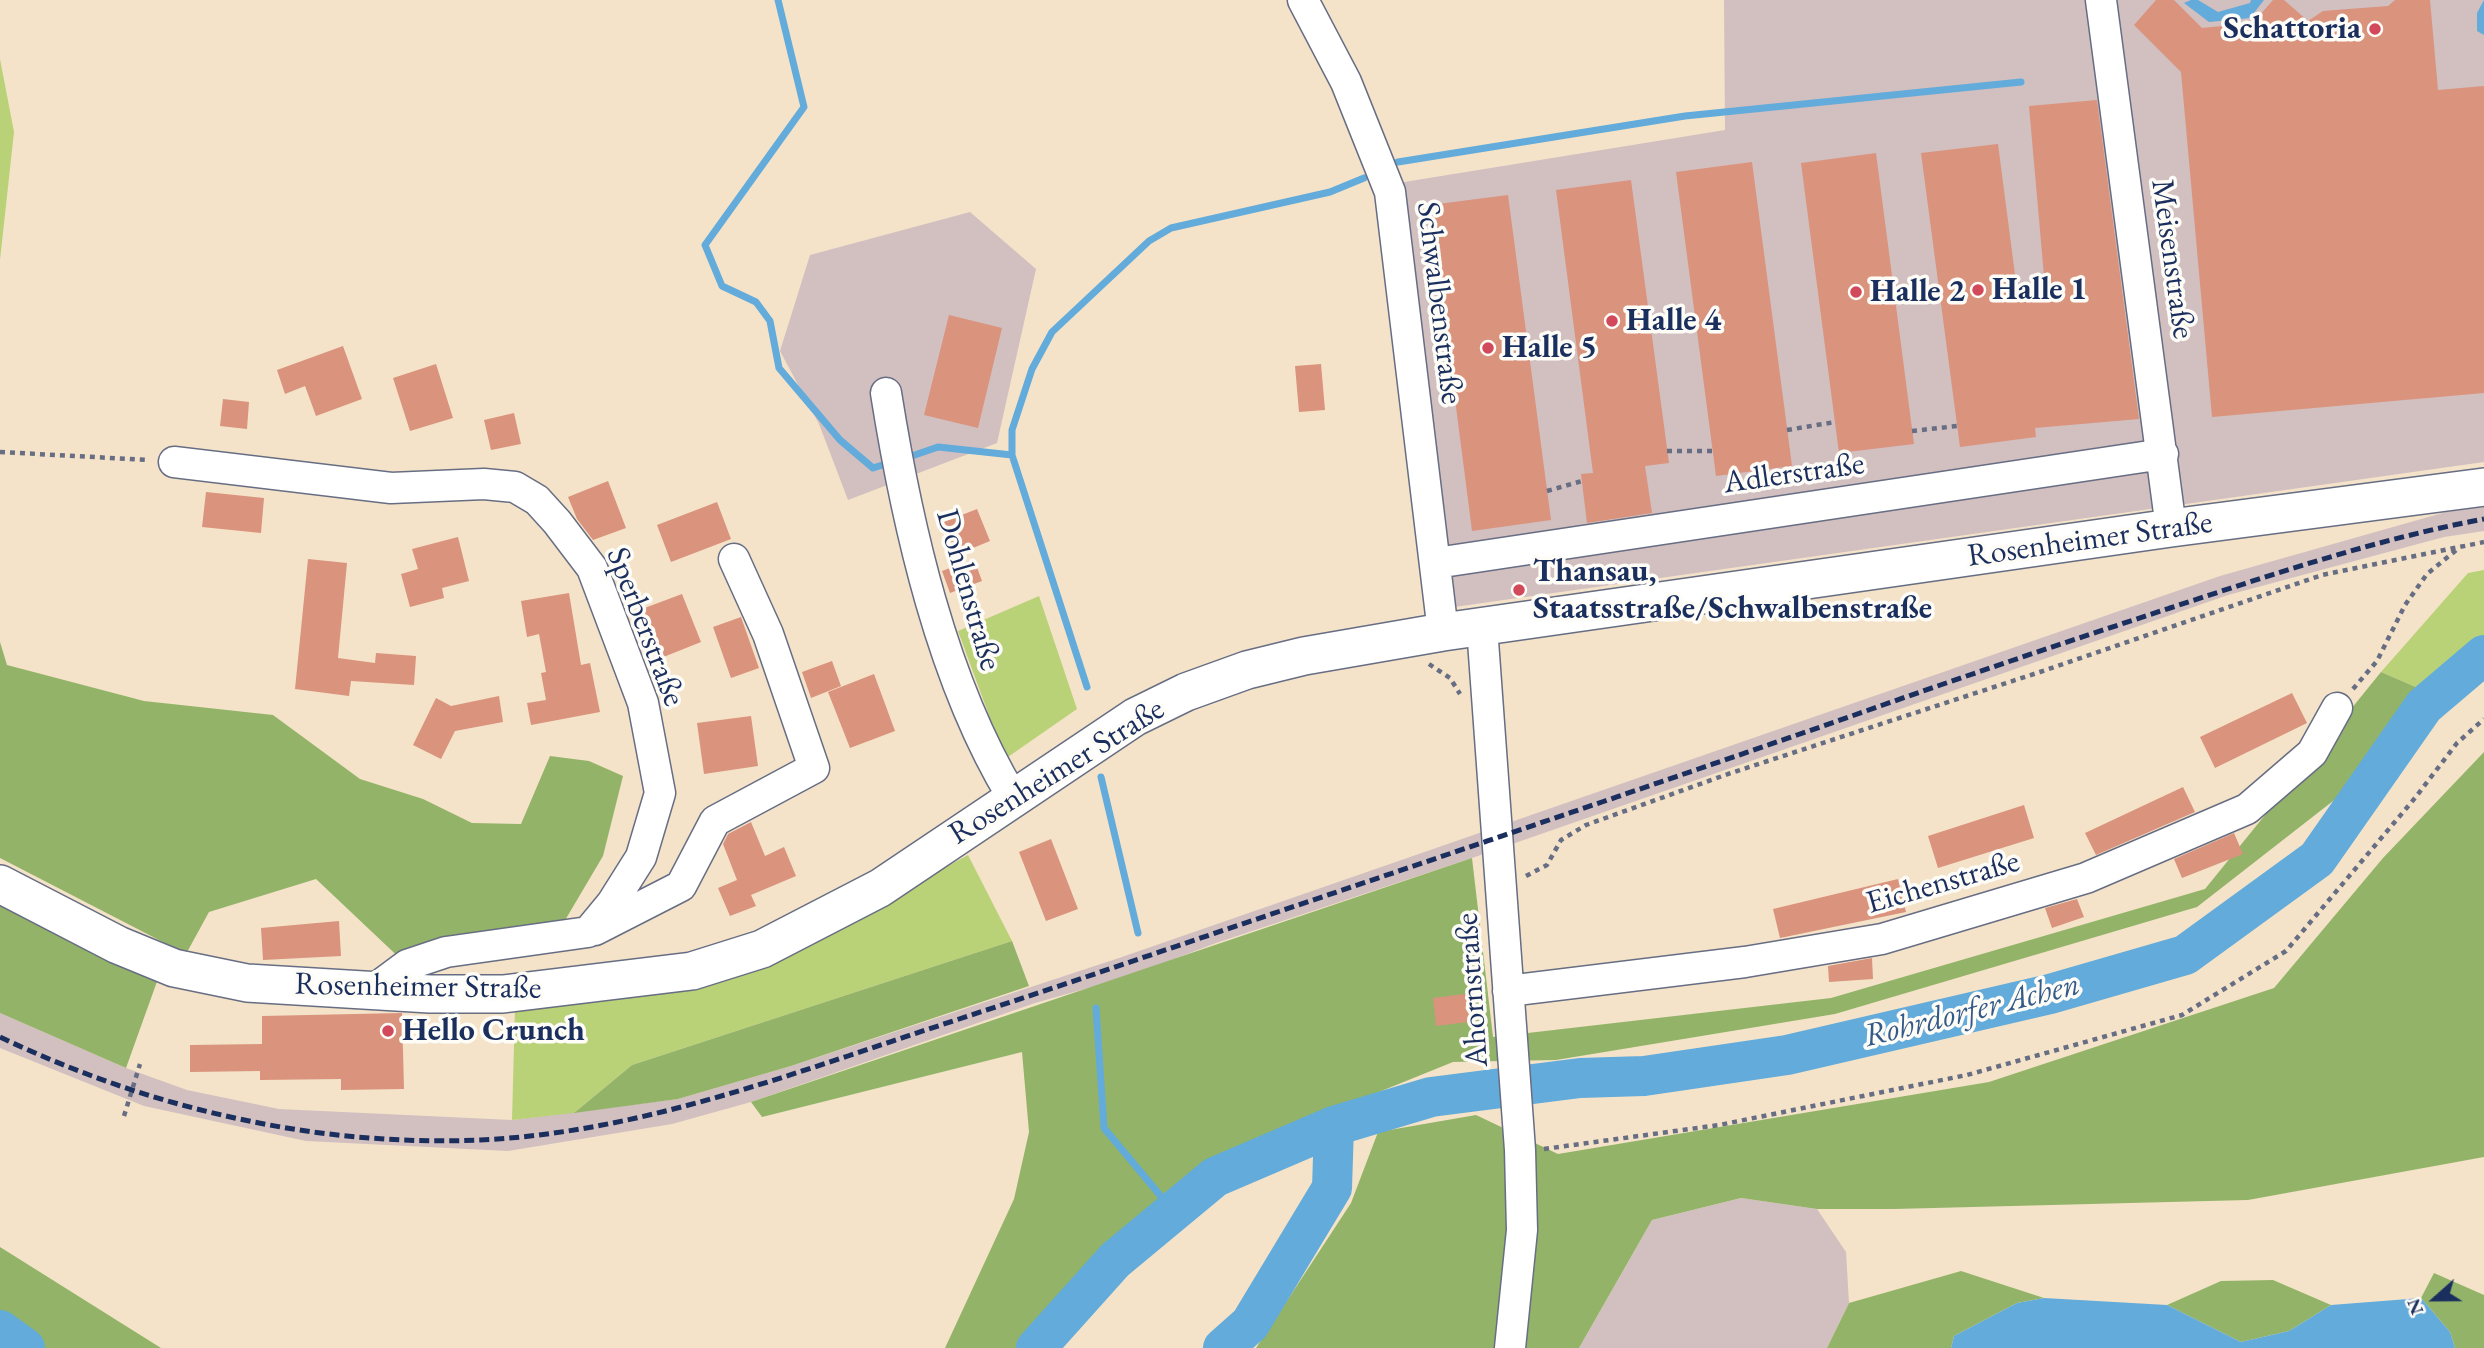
<!DOCTYPE html>
<meta charset="utf-8">
<style>
body{margin:0}
#map{position:relative;width:2484px;height:1348px;overflow:hidden;background:#f4e3c9;font-family:"EB Garamond",serif}
canvas{display:block}
.north{position:absolute;left:2400px;top:1264px;width:70px;height:70px;-webkit-text-stroke:5px #fdfcf7;paint-order:stroke;rotate:249deg;font-size:19px;font-weight:700;line-height:28px;text-align:center;color:#1b2f5e}
.north::after{content:'';display:block;margin:auto;width:24px;height:32px;background:#1b2f5e;clip-path:polygon(50% 0,100% 100%,50% 72%,0 100%)}
</style>
<div id="map">
<canvas width="2484" height="1348"></canvas>
<div class="north">N</div>
</div>
<script>
const context = document.querySelector('canvas').getContext('2d');
context.lineJoin = 'round';
function fillPath(path, color) { context.fillStyle = color; context.fill(path, 'evenodd'); }
function stroke(path, color, width, dash) { context.strokeStyle = color; context.lineWidth = width; context.lineCap = dash ? 'butt' : 'round'; context.setLineDash(dash || []); context.stroke(path); }
function drawText(font, color, halo, rows, align = 'center') {
  context.font = font + ' "EB Garamond",serif'; context.lineWidth = 7; context.setLineDash([]); context.textBaseline = 'middle'; context.strokeStyle = halo; context.fillStyle = color; for (const [text, x, y, turn = 0] of rows) {
    context.save(); context.translate(x, y); context.rotate((+turn || 0) * Math.PI / 180); context.textAlign = isNaN(turn) ? turn : align; if (halo) context.strokeText(text, 0, 0); context.fillText(text, 0, 0); context.restore();
  }
}
fillPath(new Path2D(`
 M1724,0h760v462l-1044,147 -48,-425 333,-54z
 M970,212l66,57 -39,174 -149,57 -29,-76 -39,-73 30,-96z
 M2484,507v24l-40,6 -216,58 -756,263 -256,85 -89,34 -92,26 -284,99 -79,22 -164,27 -202,-10 -162,-35 -144,-58v-35l126,55 61,22 92,19 233,11 166,-21 113,-33 328,-108 1101,-382 226,-64z
 M1741,1198l76,11 29,43 3,51 -22,45h-248l73,-128z`), '#d2bfc0');
fillPath(new Path2D(`
 M0,59l14,73 -14,128z
 M2484,570v71l-66,47 -37,-16 87,-99z
 M1039,596l38,113 -72,50 -47,-128z
 M968,855l44,86 -380,124 -58,48 -62,7 3,-112 398,-123z`), '#bad277');
fillPath(new Path2D(`
 M0,642l7,23 137,36 129,14 87,64 63,20 49,24 49,1 29,-68 39,5 34,15 -20,80 -39,66 -157,43 -91,-86 -107,33 -23,42 -186,-96z
 M2381,672l37,16 -67,99 -154,120 -362,107 -279,46 -103,2 -242,98 -176,188h-90l69,-149 15,-67 -7,-80 -260,65 -11,-15 721,-244 21,179 338,-39 374,-109z
 M2484,752v405l-236,43 -354,9h-77l-76,-11 -89,22 -73,128h-323l95,-145 27,-71 98,-17 82,39 431,-72 285,-94 109,-130z
 M0,896l159,80 -33,92 -126,-55z
 M1012,941l17,45 -238,80 -113,33 -104,14 58,-48z
 M0,1247l161,101h-161z
 M1961,1271l83,27 -27,5 -63,33 -3,12h-124l22,-45z
 M2434,1273l50,22v53h-29l-5,-16 -29,-34z
 M2273,1280l58,25 -42,26 -48,11 -74,-37 54,-24z`), '#93b468');
fillPath(new Path2D(`
 M2191,0h7l20,12 32,-9 1,-3h13l-14,18 -41,4 -25,-19z
 M2484,0v35l-7,-4v-18z
 M2044,1298l123,7 74,37 48,-11 42,-26 90,-7 29,34 5,16h-504l3,-12 63,-33z`), '#62abda');
stroke(new Path2D(`
 M778,0l26,107 -99,138 17,41 34,16 14,19 9,47 61,72 33,28 19,-6
 M1398,162l287,-46 336,-34
 M903,459l35,-12 74,8
 M1087,687l-75,-232v-25l20,-61 20,-37 97,-91 22,-13 159,-36 34,-14
 M1101,777l37,156
 M1096,1008l8,120 70,84`), '#62abda', 7);
stroke(new Path2D(`
 M0,1330l25,18
 M1036,1348l79,-88 100,-83 119,-51 97,-29 149,-19 64,-2 143,-21 263,-61 135,-39 132,-96 107,-153 60,-51
 M1223,1348l27,-24 82,-136 2,-62`), '#62abda', 40);
fillPath(new Path2D(`
 M2156,0h18l28,28 51,-5 20,-23h11l24,21 15,-10 65,-5 7,-6h35l8,90 46,-4v307l-272,24 -31,-345 -47,-47z
 M2097,100l42,319 -104,9 1,9 -76,10 -39,-294 77,-9 19,146 28,-3 -16,-181z
 M1876,153l38,291 -75,9 -38,-290z
 M1752,162l40,304 -76,10 -40,-304z
 M1631,180l38,283 -24,3 7,47 -65,10 -6,-49 12,-1 -37,-283z
 M1508,195l43,325 -79,11 -42,-326z
 M949,315l53,13 -24,100 -54,-13z
 M343,346l19,53 -46,17 -11,-30 -20,8 -8,-24z
 M436,364l17,54 -43,13 -17,-53z
 M1321,364l4,46 -26,2 -4,-46z
 M223,399l26,3 -2,27 -27,-3z
 M514,413l7,31 -30,6 -7,-30z
 M608,481l18,47 -33,12 -16,-21 -9,-22z
 M206,492l58,6 -3,35 -59,-6z
 M717,502l14,37 -60,23 -14,-37z
 M977,509l13,32 -34,14 -12,-33z
 M458,537l11,44 -27,7 2,10 -34,9 -9,-33 17,-5 -6,-20z
 M308,559l39,4 -9,95 37,5 1,-10 40,3 -2,29 -63,-4 -2,15 -54,-7z
 M974,559l8,22 -32,12 -8,-22z
 M569,593l12,72 9,-2 10,49 -69,13 -4,-22 19,-3 -5,-27 5,-1 -7,-38 -12,3 -6,-36z
 M682,594l19,48 -40,16 -19,-49z
 M741,617l18,51 -28,10 -18,-51z
 M832,661l9,25 -30,12 -9,-26z
 M874,674l21,57 -45,17 -22,-56z
 M2292,693l15,30 -92,45 -15,-31z
 M499,696l4,26 -48,9 -14,28 -28,-14 23,-47 15,8z
 M751,716l7,50 -54,8 -7,-51z
 M2183,787l12,25 -99,43 -11,-22z
 M2024,805l10,33 -96,30 -10,-32z
 M751,822l14,34 19,-9 12,29 -45,19 5,11 -26,10 -12,-28 19,-8 -14,-36 5,-10z
 M2234,833l9,21 -61,24 -8,-19z
 M1051,839l27,70 -32,12 -27,-69z
 M1898,879l8,33 -126,26 -7,-29z
 M2077,899l7,18 -32,11 -7,-20z
 M339,921l2,35 -78,4 -2,-32z
 M1872,958l1,21 -44,3 -1,-16z
 M1472,993l4,28 -40,5 -3,-28z
 M402,1013l2,76 -63,1v-11l-81,1v-9l-70,1v-27l72,-1v-28z`), '#da937c');
const minor = new Path2D(`
 M1303,0l43,82 44,110 53,440
 M2101,0l70,528
 M886,393c21,132 56,288 126,403
 M174,462l217,26 93,-4 31,3 22,13 20,22 35,46 51,135 17,90 -19,64 -29,46 -24,29 -142,20 -39,13 -35,26
 M1436,563l727,-109
 M1482,627l38,523 2,80 -12,118
 M595,930l86,-44 34,-65 99,-53 -46,-134 -34,-75
 M1508,991l237,-29 137,-23 204,-61 161,-69 65,-56 25,-45`);
const major = new Path2D(`
 M0,884l118,61 56,23 73,15 183,11h73l189,-23 70,-22 118,-61 255,-171 51,-25 61,-22 57,-14 139,-24 728,-104 313,-41`);
stroke(minor, '#676e83', 33);
stroke(major, '#676e83', 40);
stroke(new Path2D(`
 M1787,430l48,-8
 M1912,431l45,-5
 M1667,451h45
 M0,452l149,8
 M1547,491l35,-10
 M1429,664l21,14 10,16
 M2353,689l24,-28 28,-56 22,-31 33,-27
 M1526,876l21,-11 14,-25 25,-15 142,-51 312,-102 282,-97 162,-33
 M124,1116l16,-52
 M1544,1149l175,-24 248,-50 215,-60 104,-64 129,-153 42,-55 27,-24`), '#676e83', 4.5, [5, 5]);
stroke(minor, '#fff', 30);
stroke(major, '#fff', 37);
stroke(new Path2D(`
 M0,1037c149,71 314,110 480,103 128,-6 247,-44 368,-84 74,-25 148,-49 223,-74 259,-88 519,-175 778,-265 107,-38 214,-74 321,-109 104,-34 207,-69 314,-89`), '#1b2f5e', 5, [10, 5]);
for (const [x, y, r, color] of [
 [2375,29,7,"#d1495b"],
 [1978,290,7,"#d1495b"],
 [1856,292,7,"#d1495b"],
 [1612,321,7,"#d1495b"],
 [1488,348,7,"#d1495b"],
 [1519,590,7,"#d1495b"],
 [388,1031,7,"#d1495b"]
]) { const dot = new Path2D(); dot.arc(x, y, r, 0, 2 * Math.PI); context.fillStyle = color; context.fill(dot); stroke(dot, '#fdfcf7', 2.5); }
drawText('bold 32px', '#1b2f5e', '#fdfcf7', [
 ["Schattoria",2361,29,"right"],
 ["Halle 1",1992,290],
 ["Halle 2",1870,292],
 ["Halle 4",1626,321],
 ["Halle 5",1502,348],
 ["Thansau,",1533,572],
 ["Staatsstraße/Schwalbenstraße",1533,609],
 ["Hello Crunch",402,1031]
], 'left');
drawText('32px', '#1b2f5e', '#fdfcf7', [
 ["Meisenstraße",2172,259,82],
 ["Schwalbenstraße",1439,303,83],
 ["Adlerstraße",1794,474,-8],
 ["Rosenheimer Straße",2090,540,-8],
 ["Dohlenstraße",968,590,74],
 ["Sperberstraße",645,627,69],
 ["Rosenheimer Straße",1057,772,-32],
 ["Eichenstraße",1943,883,-16],
 ["Rosenheimer Straße",418,987,1],
 ["Ahornstraße",1473,990,-94]
]);
drawText('italic 33px', '#345a89', '#fdfcf7', [
 ["Rohrdorfer Achen",1972,1011,-14]
]);
</script>
